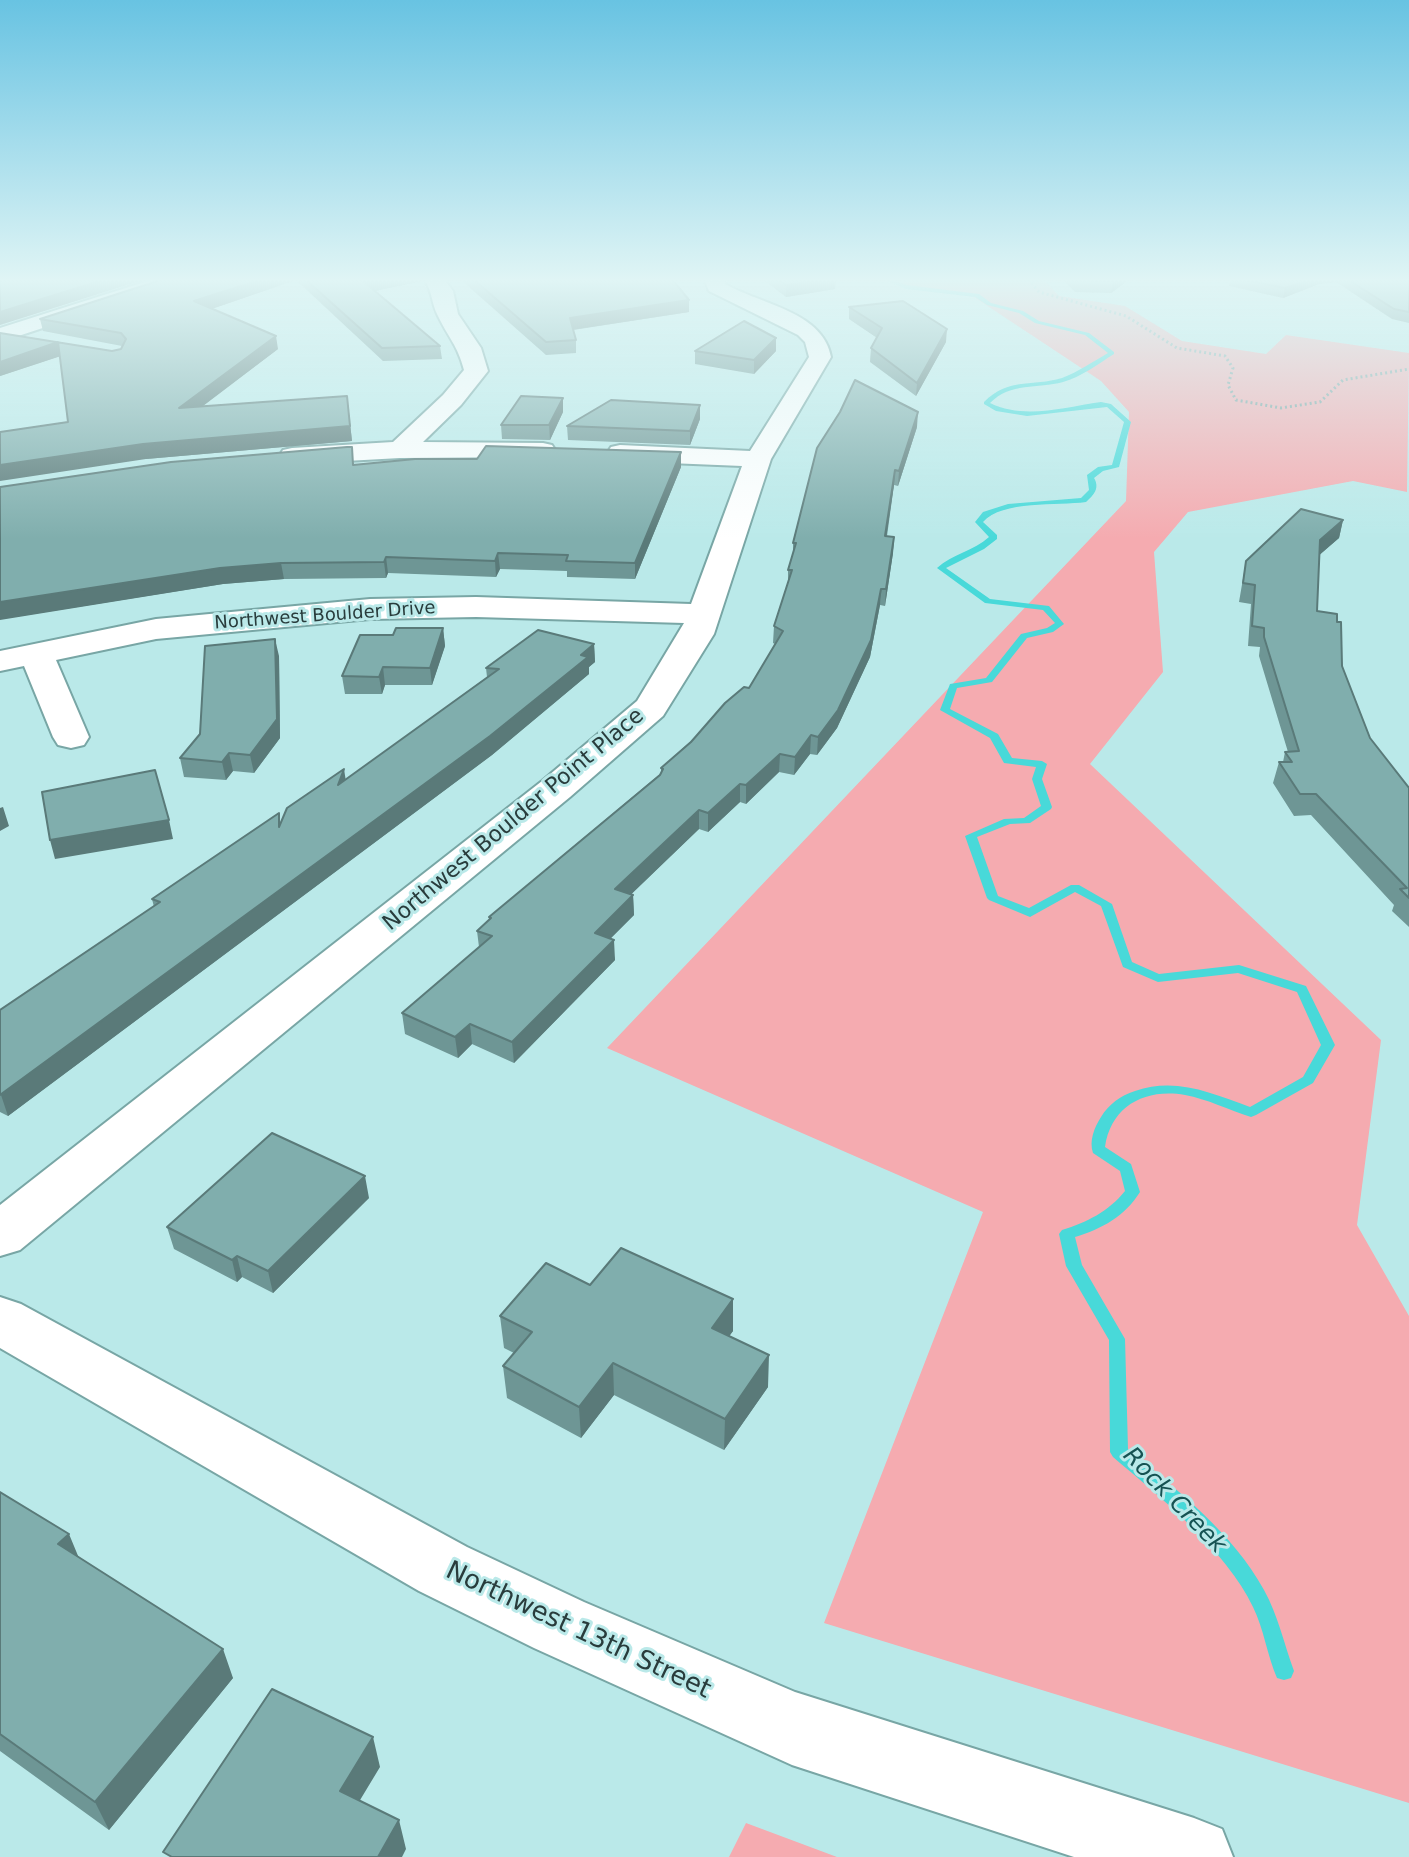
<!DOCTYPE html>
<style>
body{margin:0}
canvas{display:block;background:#bae9e9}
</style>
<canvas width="1409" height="1857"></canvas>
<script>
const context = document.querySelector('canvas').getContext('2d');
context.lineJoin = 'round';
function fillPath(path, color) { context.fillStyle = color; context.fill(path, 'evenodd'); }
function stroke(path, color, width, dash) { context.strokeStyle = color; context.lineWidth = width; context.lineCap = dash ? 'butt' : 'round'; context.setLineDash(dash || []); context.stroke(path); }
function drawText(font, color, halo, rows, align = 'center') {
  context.font = font + ' "DejaVu Sans",sans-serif'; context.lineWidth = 6; context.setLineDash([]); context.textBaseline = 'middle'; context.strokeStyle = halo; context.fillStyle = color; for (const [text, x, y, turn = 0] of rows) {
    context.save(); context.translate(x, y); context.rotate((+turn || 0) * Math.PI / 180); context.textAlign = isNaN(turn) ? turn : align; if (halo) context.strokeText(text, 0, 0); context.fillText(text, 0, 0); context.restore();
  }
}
fillPath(new Path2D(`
 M907,279h136l16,17 66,10 57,35 84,13 20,-19 123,18 -2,139 -54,-11 -165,31 -34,40 9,120 -73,92 291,276 -24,185 52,91v487l-585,-180 159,-411 -376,-164 519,-547 3,-89 -28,-31 -130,-86 -72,-9z
 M746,1823l91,34h-108z`), '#f5abb0');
fillPath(new Path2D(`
 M882,279h7l18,6 72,9 12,9 32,8 16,10 50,12 25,19v2c-16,10 -33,23 -51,28 -26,7 -52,0 -73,21 35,17 74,4 111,-1l10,2 20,18 -12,45 -16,4 -9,7c6,10 0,17 -8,24 -28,4 -84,-2 -103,20l14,13v4l-13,10 -38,19 44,31 59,7 15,18 -11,8 -26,6 -35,44 -35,6 -7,21 48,25 14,24 30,3 5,3 -5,15 10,28 -1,2 -21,14 -20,1 -33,13 21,59 31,12 42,-23h8l33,19 20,58 27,12 80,-9 67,21 29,59 -22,38 -57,32 -5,2c-22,-7 -44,-18 -66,-22 -40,-7 -74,11 -80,52l26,17 9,28c-15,24 -38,37 -65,45l7,28 43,74 3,110c49,41 105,84 136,141 14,25 20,54 30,81l-3,7 -7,2 -7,-2c-10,-23 -13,-49 -24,-71 -27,-57 -93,-110 -140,-150l-3,-5 -1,-112 -43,-74 -7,-32 3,-4c25,-8 46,-18 63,-39l-5,-20 -27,-18c-4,-12 1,-25 8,-36 8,-13 19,-21 34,-26 41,-14 76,2 115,16l53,-30 18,-32 -24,-53 -59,-19 -80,9 -35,-15 -22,-61 -26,-14 -45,25 -41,-17 -2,-2 -22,-62 39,-17 20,-1 17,-12 -9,-27 4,-12 -32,-4 -14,-25 -50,-28 10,-26 36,-6 35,-44 26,-6 8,-5 -12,-13 -58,-7 -48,-35c15,-14 37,-17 52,-31l-14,-15 8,-10 25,-8 73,-6 8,-8 -2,-15 11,-8 14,-2 12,-43 -17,-15 -80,9 -31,-5 -12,-7v-2c25,-25 48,-15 78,-24 16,-6 32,-17 46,-25l-23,-18 -50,-12 -16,-10 -32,-8 -12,-8 -69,-8z`), '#48d9d9');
const minor = new Path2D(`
 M154,279h29l-3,4 -180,59v-14z
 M424,279h20l9,12 5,23 23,34 7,23 -27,34 -38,37 120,1 9,2 4,6 -4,6 -152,1 -108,6 -9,-2 -4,-6 4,-6 9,-2 101,-6 50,-47 21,-25c-6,-24 -16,-33 -26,-54 -7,-13 -5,-24 -14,-37z
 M704,279h20l1,5 10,5c33,16 89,26 96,68l-60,102 -57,175 -51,82 -93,81 -550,453 -20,6v-51l542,-424 95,-80 47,-78 -208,-6 -106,2 -214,20 -100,21 33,77 -5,8 -13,3 -13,-3 -5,-8 -29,-71 -24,5v-20l156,-32 214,-20 106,-2 215,7 51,-138 -122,-5 -9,-2 -4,-6 4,-6 9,-2 130,6 59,-94 -4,-15 -7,-7 -89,-44z
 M0,1297l21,7 446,243 117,55 211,90 399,126 28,11 11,28h-159l-282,-92 -258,-117 -115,-57 -419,-243z`);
stroke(minor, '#78a6a5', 4);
stroke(new Path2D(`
 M1028,279l11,13 87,24 51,32 48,8 8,12 -5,17 8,15 45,8 39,-6 23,-22 66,-11`), '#7da1a1', 3, [2, 3]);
fillPath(minor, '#fff');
fillPath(new Path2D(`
 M164,279h259l-1,2 -47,10 65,55 2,13 -59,2 -87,-81 -85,29 67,40 -76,57 145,-10 5,45 -206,18 -78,-37 -8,-66 -60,20v-43l112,18 9,-2 1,-3 -79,-15 -3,-12z
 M460,279h212l17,33 -116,18 3,10v13l-30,2z
 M762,279h74l-1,10 -49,8z
 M1062,279h68l-19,14 -36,-1z
 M1230,279h179v44l-17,-4 -56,-37 -17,2 -36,14 -54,-12z
 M849,307l97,35 -30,54 -46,-34 1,-14 6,-10 -28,-19z
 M695,351h81l-22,23 -59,-10z
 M563,412l-13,28 -48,-1 -1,-14z
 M700,419l-10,26 -122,-5 -1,-14z
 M917,427l-19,59 -4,-1 -7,51 7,1 -1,16 -8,53 -5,-1 -10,52 -33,71 -20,27 -7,-1 -16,21 -15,-3 -33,32 -6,-2 -32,30 -9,-3 -68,65 2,1 1,20 -24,24 5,21 -101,103 -42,-19 -14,14 -53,-24 -3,-21 77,-66 -2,-16 12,-11v-3l172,-144v-5l88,-80 26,-44 -2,-1 1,-17 14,-42v-14l5,-16v-11z
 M681,452v15l-46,112 -68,-2v-6l-67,-2 -4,8 -108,-4 -2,5 -102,1 -61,5 -209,33 340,-152 123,-6z
 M1343,520l-4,18 -20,17 -2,56 25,55 28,72 39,50v139l-17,-16 2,-6 -83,-90 -17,1 -21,-33 6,-21h4l2,-10h3l-29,-96 1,-9 -12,-1 3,-42 -12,-2 7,-41z
 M443,628l2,18 -13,39h-47l-3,9h-37l-3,-18 51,-41z
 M594,644l1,18 -6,5v7l-97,81 -484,361 -8,-4v-102l154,-103 -2,-8 129,-76 65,-43 141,-103 -1,-9z
 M279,656l1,82 -26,35 -21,-2 -7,9 -42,-3 -4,-19z
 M369,1198l-96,95 -31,-16 -5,5 -63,-33 -7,-22z
 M590,1285l143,14v32l-4,5 39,51 -44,63 -110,-55 -33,43 -74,-40 -4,-32 11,-13 -10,-5 -4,-32z
 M0,1492l79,65 154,121 -124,152 -109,-79z`), '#6e9695');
fillPath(new Path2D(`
 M106,279h40l-146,46v-13z
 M263,279h32l1,1 -99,34 -3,-13z
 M376,279h47l-1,2 -57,12 -2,-12z
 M829,279h7l-1,10 -49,8v-12z
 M1117,279h13l-19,14 2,-12z
 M1312,279h25l-1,3 -17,2 -36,14 2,-10z
 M689,300v12l-118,18 -1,-12z
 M947,329l-1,13 -30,54 1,-13z
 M276,336l2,13 -96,73 -3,-14z
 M776,338v13l-22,23v-14z
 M58,342l3,14 -61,20v-14z
 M347,396l5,45 -206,18 -146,22v-16z
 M563,398v14l-13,28 -1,-15z
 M700,405v14l-10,26v-14z
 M918,412l-1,15 -19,59 1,-15z
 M681,452v15l-46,112v-16z
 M895,470l-1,15 -10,67 1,-16z
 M1343,520l-4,18 -23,20 4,-18z
 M894,537l-1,16 -8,53 1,-17z
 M498,553l2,16 -4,8 -1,-16z
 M386,557l2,16 -2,5 -2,-16z
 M281,563l3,16 -61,5 -223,36v-18l220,-34z
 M881,589l-1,16 -10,52 -33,71 -20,27 1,-18z
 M443,628l2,18 -13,39 -2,-17z
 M275,639l4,17 1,82 -26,35 -4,-18z
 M594,644l1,18 -6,5v7l-97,81 -484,361 -7,-21z
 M383,667l2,18 -3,9 -3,-17z
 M811,735l-1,19 -16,21 1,-18z
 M229,753l4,18 -7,9 -4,-18z
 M780,754l-1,18 -33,32v-19z
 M344,769l3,19 -9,-3z
 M740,784v18l-32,30v-19z
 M3,807l6,19 -9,5v-23z
 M699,810v19l-83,80 -1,-20z
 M169,820l4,19 -118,20 -5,-19z
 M633,895l1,20 -38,38 -1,-20z
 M614,940l1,20 -101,103 -2,-21z
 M470,1024l2,20 -14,14 -3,-21z
 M365,1176l4,22 -96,95 -5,-22z
 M237,1256l5,21 -5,5 -5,-22z
 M733,1299v32l-21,29v-32z
 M769,1355l-1,32 -44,63 1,-31z
 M613,1363l1,32 -33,43 -2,-31z
 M69,1534l12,29 -23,-19z
 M223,1649l10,29 -124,152 -14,-28z
 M373,1737l7,30 -32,53 -8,-29z
 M399,1820l7,29 -4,8h-24z`), '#5a7a79');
const building = new Path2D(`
 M0,279h106l-106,33z
 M164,279h99l-69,22 82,35 -97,72 168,-12 3,30 -207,18 -143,21v-33l68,-10 -10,-80 -58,20v-29l112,18 9,-2 5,-10 -5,-6 -81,-14z
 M305,279h71l-13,2 77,65 -58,2z
 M473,279h199l17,21 -119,18 6,22 -30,2z
 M778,279h51l-43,6z
 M1075,279h42l-4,2 -36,-1z
 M1241,279h71l-27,9z
 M1347,279h62v33l-15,-3z
 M903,301l44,28 -30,54 -46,-35 11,-20 -33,-21z
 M744,321l32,17 -22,22 -59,-9z
 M855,380l63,32 -19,59 -4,-1 -10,66 9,1 -8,52h-5l-10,51 -33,70 -20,27 -7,-2 -16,22 -15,-3 -34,31 -6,-1 -32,29 -9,-3 -84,79 18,6 -38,38 19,7 -102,102 -42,-18 -15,13 -53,-24 90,-77 -15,-5 14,-13 -2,-1 171,-142 3,-6 -2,-1 30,-26 34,-39 19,-16 5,1 34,-57 -9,-5 18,-56h-4l8,-27h-3l24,-95 23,-36z
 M521,396l42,2 -14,27h-48z
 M611,400l89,5 -10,26 -123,-5z
 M486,446l195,6 -46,111 -69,-2 2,-6 -70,-2 -3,8 -109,-4 -2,5 -103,1 -61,5 -220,34v-115l171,-25 176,-15h5l1,18 62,-6h62z
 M1301,509l42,11 -23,20 -3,71 20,3v8h4l1,44 28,72 39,50v110l-9,-9 7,-1 -91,-94h-16l-21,-32h13l-7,-10 14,-1 -35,-114v-9l-12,-2 3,-41 -12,-2 3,-22z
 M396,628h47l-13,40 -47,-1 -4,10 -37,-1 18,-41h33z
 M538,630l56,14 -13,11 7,2 -98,79 -490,359v-85l160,-108 -8,-3 127,-86v14l8,-19 57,-39 -6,16 161,-116 -13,-1z
 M275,639l2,80 -27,36 -21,-2 -7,9 -42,-4 20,-24 5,-88z
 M155,770l14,50 -119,20 -8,-48z
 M272,1133l93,43 -97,95 -31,-15 -5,4 -65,-33z
 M621,1248l112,51 -21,29 57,27 -44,64 -112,-56 -34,44 -76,-41 29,-34 -32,-16 46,-53 44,22z
 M0,1492l69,42 -11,10 165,105 -128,153 -95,-68z
 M272,1689l101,48 -33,54 59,29 -21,37h-206l-9,-5z`);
fillPath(building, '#80aead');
stroke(building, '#5a7a79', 2);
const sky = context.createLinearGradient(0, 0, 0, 539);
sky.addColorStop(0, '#68c3e2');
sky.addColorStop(0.52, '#e0f5f5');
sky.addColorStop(1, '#e0f5f500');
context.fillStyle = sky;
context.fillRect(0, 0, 1409, 539);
drawText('18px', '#293c3c', '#bae9e9', [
 ["Northwest Boulder Drive",325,616,-4]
]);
drawText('22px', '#293c3c', '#bae9e9', [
 ["Northwest Boulder Point Place",514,820,-40]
]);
drawText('italic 24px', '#165353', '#bae9e9', [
 ["Rock Creek",1174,1501,46]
]);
drawText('26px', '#293c3c', '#bae9e9', [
 ["Northwest 13th Street",578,1631,25]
]);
</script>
